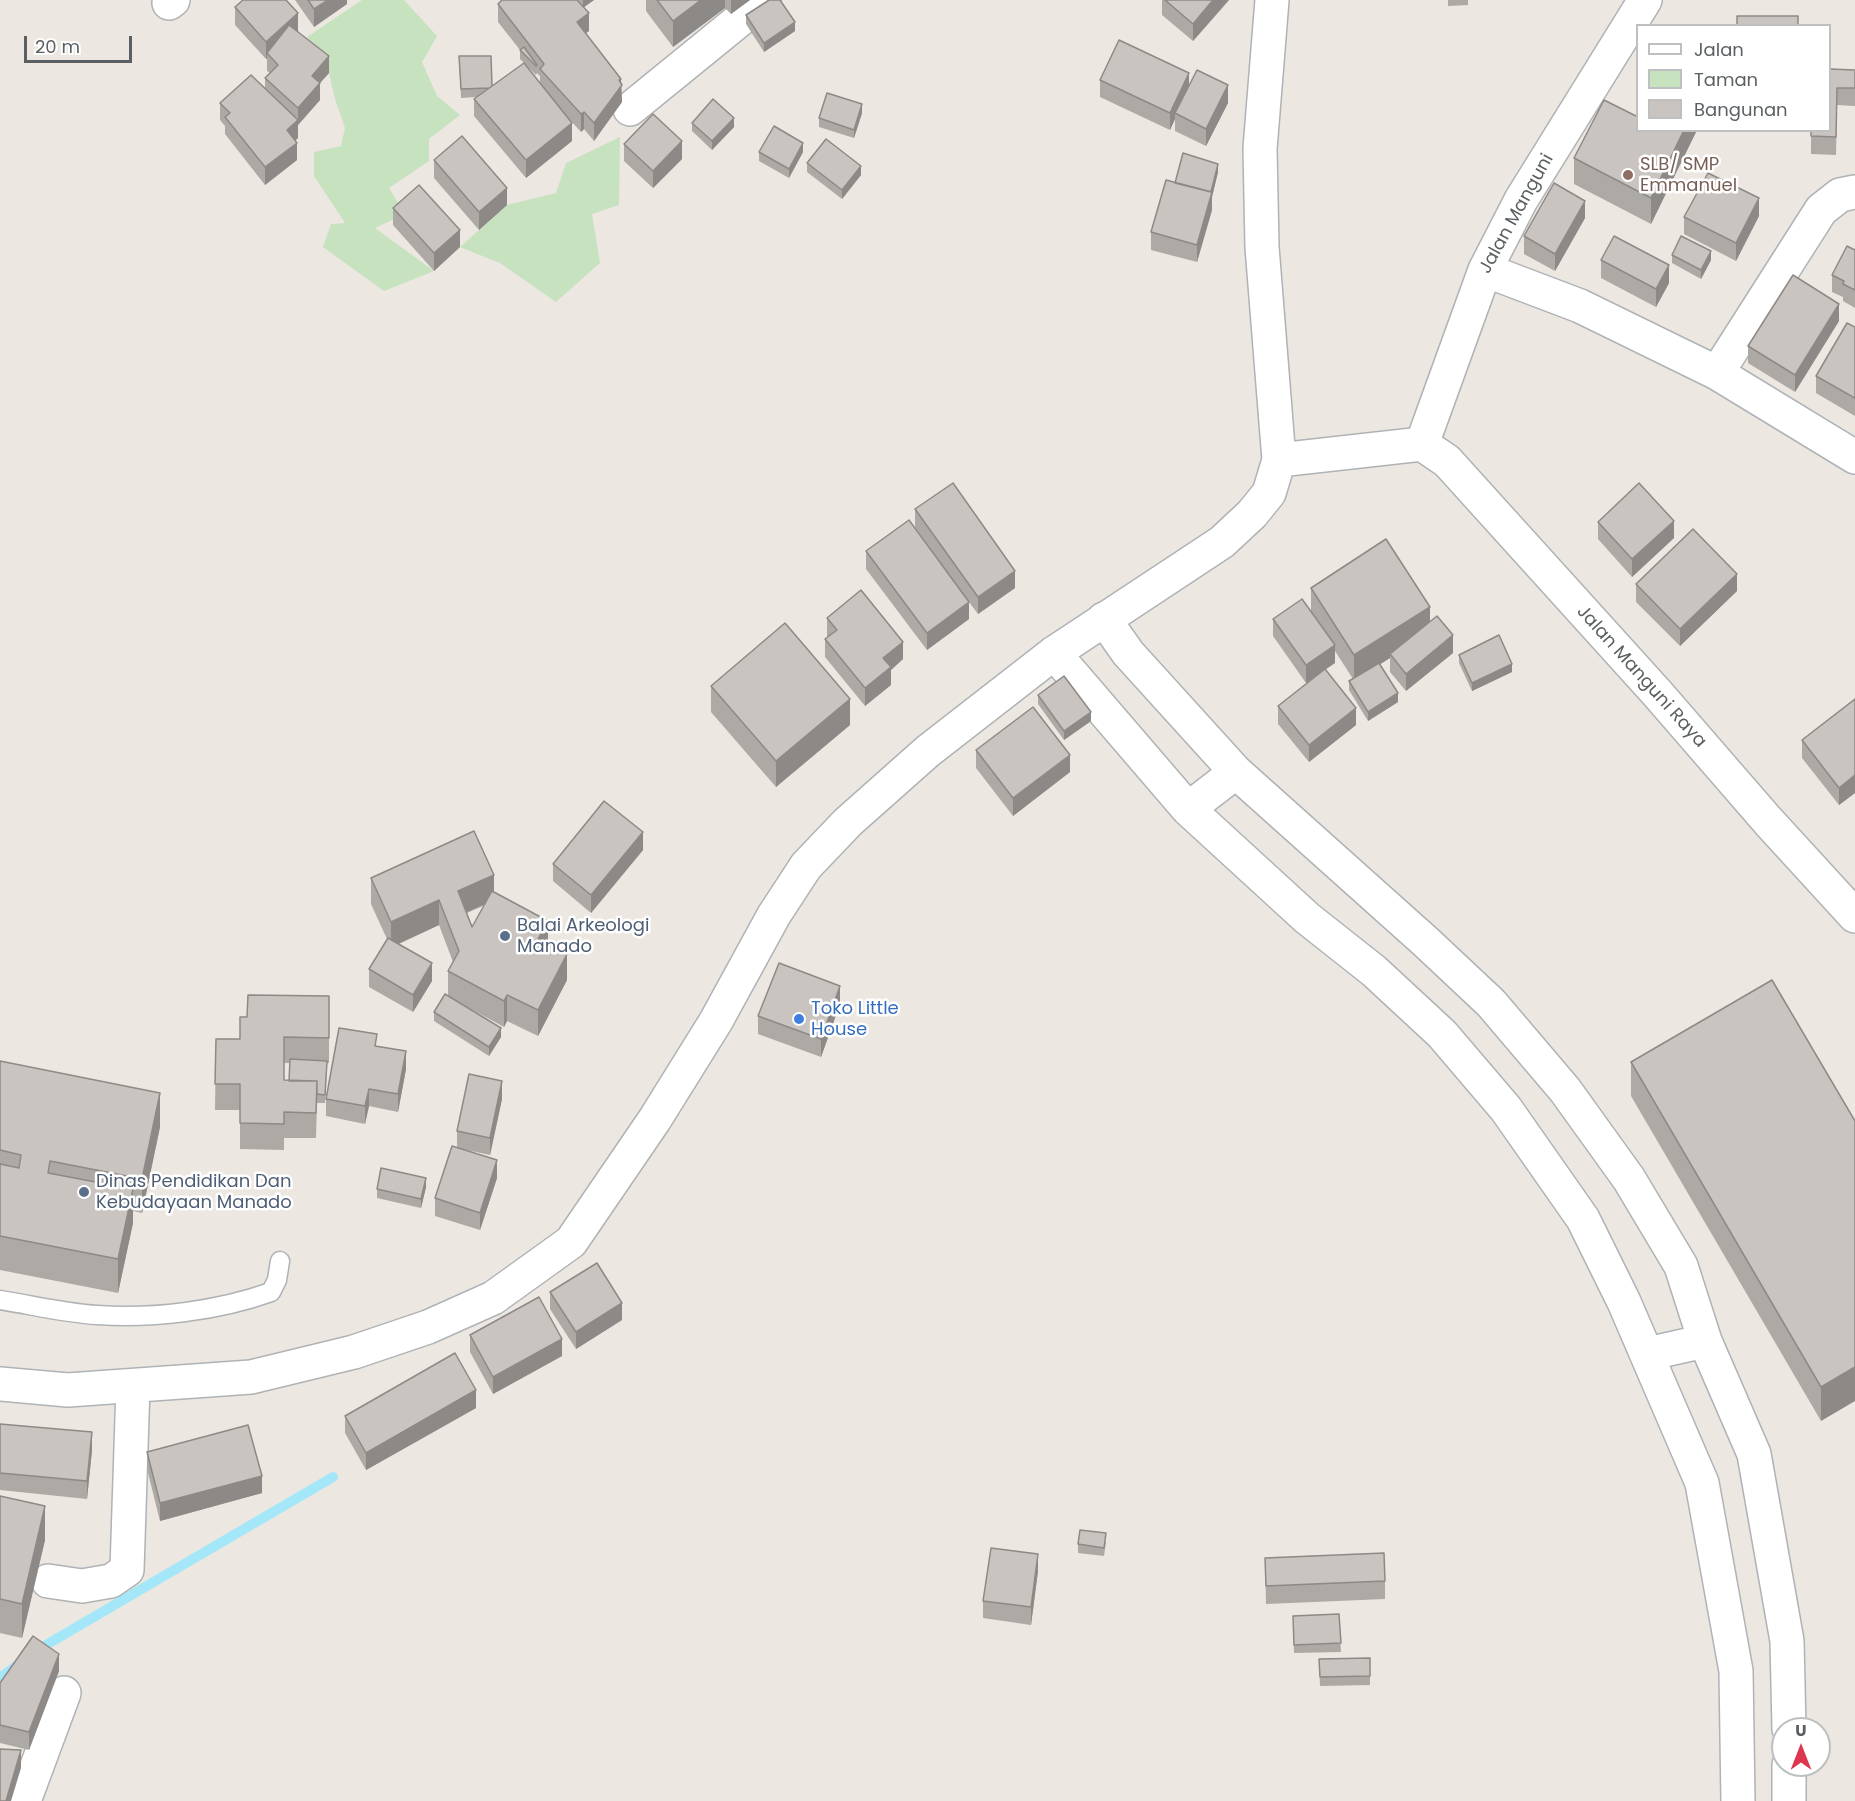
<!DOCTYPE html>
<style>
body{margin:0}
#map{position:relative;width:1855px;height:1801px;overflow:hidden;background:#ece7e1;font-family:Poppins,sans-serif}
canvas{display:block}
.legend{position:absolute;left:1636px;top:24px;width:195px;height:108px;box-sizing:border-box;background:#fff;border:2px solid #bdbfc0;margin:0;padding:8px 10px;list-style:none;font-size:18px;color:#5a5f61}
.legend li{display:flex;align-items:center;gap:12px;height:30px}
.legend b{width:30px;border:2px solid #bdbfc0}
.north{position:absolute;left:1771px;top:1717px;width:60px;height:60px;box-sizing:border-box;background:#fff;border:2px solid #bdbfc0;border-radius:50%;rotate:0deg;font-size:16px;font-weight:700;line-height:24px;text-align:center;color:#5a5f61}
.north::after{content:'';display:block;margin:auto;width:21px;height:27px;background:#dd364f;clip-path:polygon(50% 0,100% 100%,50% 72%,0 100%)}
.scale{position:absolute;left:24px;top:36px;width:108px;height:27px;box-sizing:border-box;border:3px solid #5a5f61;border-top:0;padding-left:8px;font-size:18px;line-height:21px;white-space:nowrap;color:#5a5f61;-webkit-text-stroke:4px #fff;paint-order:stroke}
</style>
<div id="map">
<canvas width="1855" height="1801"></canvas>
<ul class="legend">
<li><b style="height:8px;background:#fff"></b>Jalan</li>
<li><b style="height:16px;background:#c7e2bf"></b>Taman</li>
<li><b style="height:16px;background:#c9c4c0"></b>Bangunan</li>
</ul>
<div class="north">U</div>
<div class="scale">20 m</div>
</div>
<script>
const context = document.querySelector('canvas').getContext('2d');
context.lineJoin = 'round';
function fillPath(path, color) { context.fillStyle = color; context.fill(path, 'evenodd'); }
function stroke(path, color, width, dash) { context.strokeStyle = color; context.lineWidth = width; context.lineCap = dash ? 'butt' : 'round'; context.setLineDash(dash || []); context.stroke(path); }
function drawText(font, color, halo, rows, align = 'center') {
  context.font = font + ' Poppins,sans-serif'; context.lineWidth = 5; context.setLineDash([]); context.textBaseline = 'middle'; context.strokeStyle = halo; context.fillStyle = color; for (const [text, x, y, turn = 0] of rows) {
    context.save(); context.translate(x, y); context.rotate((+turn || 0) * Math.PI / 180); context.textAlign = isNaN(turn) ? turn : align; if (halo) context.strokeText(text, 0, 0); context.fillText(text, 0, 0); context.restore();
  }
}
fillPath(new Path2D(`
 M362,0h42l33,36 -15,26 15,34 23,19 -31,24v22l-40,27 16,26 -30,14 59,43 -50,20 -61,-44 8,-23 14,-1 -31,-47v-24l27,-6 4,-18 -10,-29 -6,-26 -22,-36z
 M620,137l-1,68 -27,9 8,49 -44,39 -56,-39 -40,-16 47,-42 49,-12 10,-30z`), '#c7e2bf');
stroke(new Path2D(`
 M34,1652l299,-175
 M0,1678l19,-14`), '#a4e7f9', 10);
const service = new Path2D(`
 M0,1300c32,5 64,13 97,15 55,4 121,-4 174,-23l6,-12 3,-19`);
const minor = new Path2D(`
 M169,3l4,-3
 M630,109l134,-109
 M1485,270l95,36 137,67 104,-163 19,-15 15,-3
 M1717,373l138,84
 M1422,444l63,-174 36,-70 124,-200
 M1104,619l24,34 108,119 190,170 65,61 74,87 64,89 52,87 24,75 49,113 33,187 2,88
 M1054,653l134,156 119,109 67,53 68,63 64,75 77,110 41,83 78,181 34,188 2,130
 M1188,809l48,-37
 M1647,1354l58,-13
 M48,1581l34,5 29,-5 16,-11 6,-184
 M24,1801l40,-108
 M1789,1801v-36`);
const tertiary = new Path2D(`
 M1279,460l143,-16 25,17 210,232 111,128 87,95
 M0,1384l68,6 183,-13 103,-25 74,-25 65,-29 78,-56 84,-123 61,-98 58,-106 32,-49 42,-44 80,-71 126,-98 168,-111 30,-28 17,-21 10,-33 -17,-213 -2,-98 12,-149`);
stroke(service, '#afb3b6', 21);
stroke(minor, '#afb3b6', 36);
stroke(tertiary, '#afb3b6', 36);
stroke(service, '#fff', 18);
stroke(minor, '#fff', 33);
stroke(tertiary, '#fff', 33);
fillPath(new Path2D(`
 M295,0h52v4l-33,23z
 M578,0h16l-11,7 6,24 -4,2 36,51 1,18 -28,39 -10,-12 -3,3 -19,-21 10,30 -46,37 -52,-62v-17l2,-2 -15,1 -2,-42 33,30 32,-23 -4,-4v-9l-22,-28v-18l85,3zM524,63l12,12 1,-2 3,3v7z
 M646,0h104l-19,14 -6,-6 -52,39 -27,-36z
 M1162,0h67l-36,41 -31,-26z
 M1448,0h20v5l-20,1z
 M235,7l63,24 31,42 -9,10v17l-22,25v13l-3,3 2,19 -32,25 -40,-51v-8l-5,-6v-17l45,-15v-10l5,-5 -3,-2v-13l-1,1 -31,-34z
 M746,15l49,16 -31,21 -18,-28z
 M1830,69l25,1v36l-18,-1 -1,50 -25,-1v-24z
 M1100,80l89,6 39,17 -22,43 -31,-15v-12l-5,11 -70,-33z
 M862,113l-8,25 -35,-11v-9z
 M692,123l42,4 -22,23 -20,-19z
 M1638,130h59l-46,94 -77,-40v-26z
 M624,144l58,15 -29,29 -29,-27z
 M759,152h44l-14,26 -30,-17z
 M434,160l73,45 -28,25 -45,-52z
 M807,163l54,12 -19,24 -35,-27z
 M1218,172l-6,25v13l-15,52 -46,-12v-18l24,-49z
 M393,208l67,39 -26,24 -41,-46z
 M1759,216l-23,45 -52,-27v-17z
 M1585,218l-30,53 -31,-17v-18z
 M1855,250v58l-12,-7v-4l-11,-5v-17z
 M1672,255l39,5 -10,19 -29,-16z
 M1601,260l68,23 -13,24 -55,-29z
 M1839,321l-44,71 -47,-29v-17z
 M1855,327v89l-39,-23v-17z
 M915,509l100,79 -37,26 -9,-12v17l-42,31 -61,-81v-18l96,42 -47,-66z
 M1598,522l76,16 -42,39 -34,-38z
 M1636,584l101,7 -57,55 -44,-44z
 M1311,588l142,65 -47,38 -16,-19v-14l-10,6 18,38 -30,19 -19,-31v-9l4,-2 -18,-28v12l-10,6 31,56 -47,37 -31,-38v-18l43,-34 -15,11 -33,-47v-17l38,-7z
 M827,618l76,41 -12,11v15l-26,21 -40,-49v-18l3,-2 -1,-1z
 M1459,655l53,17 -40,19 -13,-28z
 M711,686l139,39 -74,62 -65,-75z
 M1038,695l53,26 -27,19 -26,-36z
 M1855,699v94l-16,12 -37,-47v-18z
 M976,750l94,22 -57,44 -37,-48z
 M643,850l-52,63 -38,-32v-17z
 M371,878l123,14 54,52 19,36 -29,56 -31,-15 -3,6 -44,-24 41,34 -12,19 -55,-35v-9l14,-16v-25l5,-9 -14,-37 -40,19 33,37 -19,31 -44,-25v-18l18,-30 -16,-35zM485,905l-13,22 -5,-14z
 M329,996v67h-2l-2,40h-8l-1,35h-32v12l-44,-1v-39h-25l1,-71h24l7,-22zM284,1063h6l-1,18 -5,-1z
 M840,1004l-19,53 -63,-23v-18z
 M377,1046l29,23 -8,43 -29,-6 -4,18 -39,-8v-17z
 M0,1061l160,66 -18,86 -9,-2v12l-15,70 -118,-23z
 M1631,1062l224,59 -34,300 -190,-325z
 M502,1099l-12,56 -28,-6 35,29 -17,52 -45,-14v-18l22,-50v-17z
 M426,1187l-5,21 -44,-10v-9z
 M550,1292l72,28 -46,29 -26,-40z
 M470,1335l92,21 -69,38 -23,-42z
 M476,1408l-110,62 -21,-37v-17z
 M0,1424l92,26 -5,49 -87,-9z
 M147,1452l115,41 -102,28 -13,-52z
 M0,1496l45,44 -23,98 -22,-5z
 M1106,1542l-2,14 -26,-3v-9z
 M1265,1558l120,23v18l-119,5z
 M1038,1571l-7,54 -48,-7v-17z
 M1339,1614l2,38 -47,1 -1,-37z
 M1370,1658v27l-50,1 -1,-27z
 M59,1671l-30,79 -29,-7v-58z`), '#ada9a5');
fillPath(new Path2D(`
 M328,0h19v4l-33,23v-18z
 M583,0h11l-11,8z
 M701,0h24v8l-52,39v-26z
 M731,0h19l-19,14z
 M1213,0h16l-36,41v-17z
 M298,13v18l-28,25 -3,-3v5l-1,1v-17z
 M589,13v18l-12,9v-18z
 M795,22v9l-31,21v-9z
 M329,56v17l-9,10v17l-22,25v13l-11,10v-18l11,-10v-12l14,-32z
 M1189,73v17l-14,23v6l-5,11v-17z
 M621,79l1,23 -28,39v-18l25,-43z
 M1228,85v18l-22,43v-17z
 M862,104v9l-8,25v-8z
 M584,112v17l-3,3v-18z
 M734,118v9l-22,23v-9z
 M572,123v18l-46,37v-18z
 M1684,130h13l-46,94v-26z
 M682,141v18l-29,29v-17z
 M297,143v17l-32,25v-18z
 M803,143v9l-14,26v-9z
 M1218,164v8l-6,25v13l-15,52v-17z
 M861,166v9l-19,24v-9z
 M507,188v17l-28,25v-18z
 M1759,198v18l-23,45v-18z
 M1585,201v17l-30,53v-17z
 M460,230v17l-26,24v-18z
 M1711,251v9l-10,19v-9z
 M1669,265v18l-13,24v-18z
 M1839,304v17l-44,71v-17z
 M1674,521v17l-42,39v-18z
 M1015,571v17l-37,26v-17z
 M1737,574v17l-57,55v-17z
 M969,602v17l-42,31v-17z
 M1430,607v26l-40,21v4l-36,23v-26z
 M1453,635v18l-47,38v-17z
 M903,642v17l-12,11v15l-26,21v-18l18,-30z
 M1335,645v18l-29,20v-18z
 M1512,664v8l-40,19v-8z
 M1398,693v9l-30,19v-9z
 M850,699v26l-74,62v-26z
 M1356,708v17l-47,37v-17z
 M1091,712v9l-27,19v-9z
 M1070,755v17l-57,44v-18z
 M1855,775v18l-16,12v-17z
 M643,832v18l-52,63v-18z
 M494,875v25l-36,16v-25z
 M439,900v25l-48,22v-25z
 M548,921v26l-10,-8z
 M567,954v26l-29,56v-26z
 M432,963v18l-19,31v-17z
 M840,986v18l-19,53v-18z
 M507,995v26l-3,6v-26z
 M501,1028v9l-12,19v-9z
 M406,1051v18l-8,43v-18z
 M502,1081v18l-12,56v-17z
 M369,1089v17l-4,18v-18z
 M160,1093v34l-18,86v-34z
 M497,1160v18l-17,52v-17z
 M426,1178v9l-5,21v-9z
 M133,1189v34l-15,70v-34z
 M622,1303v17l-46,29v-17z
 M562,1339v17l-69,38v-17z
 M1855,1367v34l-34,20v-34z
 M476,1390v18l-110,62v-17z
 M92,1432v18l-5,49v-18z
 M262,1476v17l-102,28v-18z
 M45,1506v34l-23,98v-34z
 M1038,1554v17l-7,54v-18z
 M59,1654v17l-30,79v-18z
 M21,1750v18l-10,33h-5z`), '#8d8986');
const building = new Path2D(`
 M243,0h43l12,13 -32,29 -31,-35z
 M308,0h20l-14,9z
 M502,0h75l12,13 -12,9 44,57 -2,1 3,5 -28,38 -10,-11 -3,2 -41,-45 4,-5 -46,-60z
 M657,0h44l-28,21z
 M769,0h11l15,22 -31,21 -18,-28z
 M1165,0h48l-20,24z
 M1737,16h61v10h-61z
 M289,25l40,31 -17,20 8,7 -22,25 -33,-30 13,-13 -11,-12z
 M1119,40l70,33 -19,40 -70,-33z
 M524,47l13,18 -1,1 -16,-16z
 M459,56h32l1,30 -3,2 -28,1z
 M524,63l48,60 -46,37 -52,-61z
 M1830,69l25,1v18h-18l-1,49 -25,-1v-6h19z
 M1197,70l31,15 -22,44 -31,-16z
 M251,75l47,45 -11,10 10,13 -32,24 -40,-50 5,-4 -10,-10z
 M827,93l35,11 -8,26 -35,-12z
 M713,99l21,19 -22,23 -20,-18z
 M1604,100l34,17v13h46l-33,68 -77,-40z
 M653,114l29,27 -29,30 -29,-27z
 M774,126l29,17 -14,26 -30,-17z
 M462,136l45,52 -28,24 -45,-52z
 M826,139l35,27 -19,24 -35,-27z
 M1183,153l35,11 -7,28 -36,-9z
 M1708,173l51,25 -23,45 -52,-26z
 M1166,180l46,12 -15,53 -46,-13z
 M1554,183l31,18 -30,53 -31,-18z
 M419,185l41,45 -26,23 -41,-45z
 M1614,236l55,29 -13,24 -55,-29z
 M1681,236l30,15 -10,19 -29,-15z
 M1847,246l8,4v40l-12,-6 1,-3 -12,-6z
 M1793,275l46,29 -44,71 -47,-29z
 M1847,323l8,4v71l-39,-22z
 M953,483l62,88 -37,26 -63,-88z
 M1639,483l35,38 -42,38 -34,-37z
 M909,520l60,82 -42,31 -61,-82z
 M1693,529l44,45 -57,55 -44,-45z
 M1386,539l44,68 -76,48 -43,-67z
 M861,590l42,52 -20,16 8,9 -26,21 -40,-49 12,-9 -10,-12z
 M1302,599l33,46 -29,20 -33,-46z
 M1437,616l16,19 -47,39 -16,-20z
 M785,623l65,76 -74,62 -65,-75z
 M1499,635l13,29 -40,19 -13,-28z
 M1379,663l19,30 -30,19 -19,-31z
 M1325,669l31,39 -47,37 -31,-39z
 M1064,676l27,36 -27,19 -26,-36z
 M1855,699v76l-16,13 -37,-48z
 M1033,707l37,48 -57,43 -37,-48z
 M604,801l39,31 -52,63 -38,-31z
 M474,831l20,44 -36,16 14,36 20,-36 56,30 -10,18 29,15 -29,56 -31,-15 -3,6 -56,-30 11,-20 -20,-51 -48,22 -20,-44z
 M388,938l44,25 -19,32 -44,-26z
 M779,963l61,23 -19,53 -63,-23z
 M1772,980l83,141v246l-34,20 -190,-325z
 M445,994l56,34 -12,19 -55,-35z
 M248,995l81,1v42l-45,-1v43l33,1 -1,32 -32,-1v12l-44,-1v-39h-25l1,-45h24v-22h7z
 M339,1028l38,6 -2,12 31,5 -8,43 -29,-5 -4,17 -39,-7z
 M290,1059l37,2 -2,34 -8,-1v-13h-28z
 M0,1061l160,32 -18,86 -92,-18 -2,12 85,16 -15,70 -118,-23v-72l19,4 2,-13 -21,-5z
 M469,1074l33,7 -12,57 -33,-7z
 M452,1146l45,14 -17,53 -45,-15z
 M381,1168l45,10 -5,21 -44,-10z
 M597,1263l25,40 -46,29 -26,-40z
 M539,1297l23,42 -69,38 -23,-42z
 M455,1353l21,37 -110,63 -21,-37z
 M0,1424l92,8 -5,49 -87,-8z
 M248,1425l14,51 -102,27 -13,-51z
 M0,1496l45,10 -23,98 -22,-5z
 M1080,1530l26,3 -2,15 -26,-4z
 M991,1548l47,6 -7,53 -48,-6z
 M1384,1553l1,28 -119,5 -1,-28z
 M1339,1614l2,29 -47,2 -1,-29z
 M33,1636l26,18 -30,78 -29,-7v-42z
 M1370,1658v18l-50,1 -1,-18z
 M0,1749l21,1 -15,51h-6z`);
fillPath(building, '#c9c4c0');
stroke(building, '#8d8986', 1.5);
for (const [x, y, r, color] of [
 [1628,175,6,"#8d6e63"],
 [505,936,6,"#5c6f8a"],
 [799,1019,6,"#3f7fe0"],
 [84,1192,6,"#5c6f8a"]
]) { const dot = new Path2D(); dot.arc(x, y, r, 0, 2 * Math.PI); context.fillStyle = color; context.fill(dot); stroke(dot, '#fff', 2); }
drawText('18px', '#785e54', '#fff', [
 ["SLB/ SMP",1640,165],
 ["Emmanuel",1640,186]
], 'left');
drawText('18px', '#5a5f61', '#fff', [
 ["Jalan Manguni",1517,214,-61],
 ["Jalan Manguni Raya",1641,677,48]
]);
drawText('18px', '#4e5e75', '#fff', [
 ["Balai Arkeologi",517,926],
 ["Manado",517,947],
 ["Dinas Pendidikan Dan",96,1182],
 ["Kebudayaan Manado",96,1203]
], 'left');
drawText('18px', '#366cbe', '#fff', [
 ["Toko Little",811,1009],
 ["House",811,1030]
], 'left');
</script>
